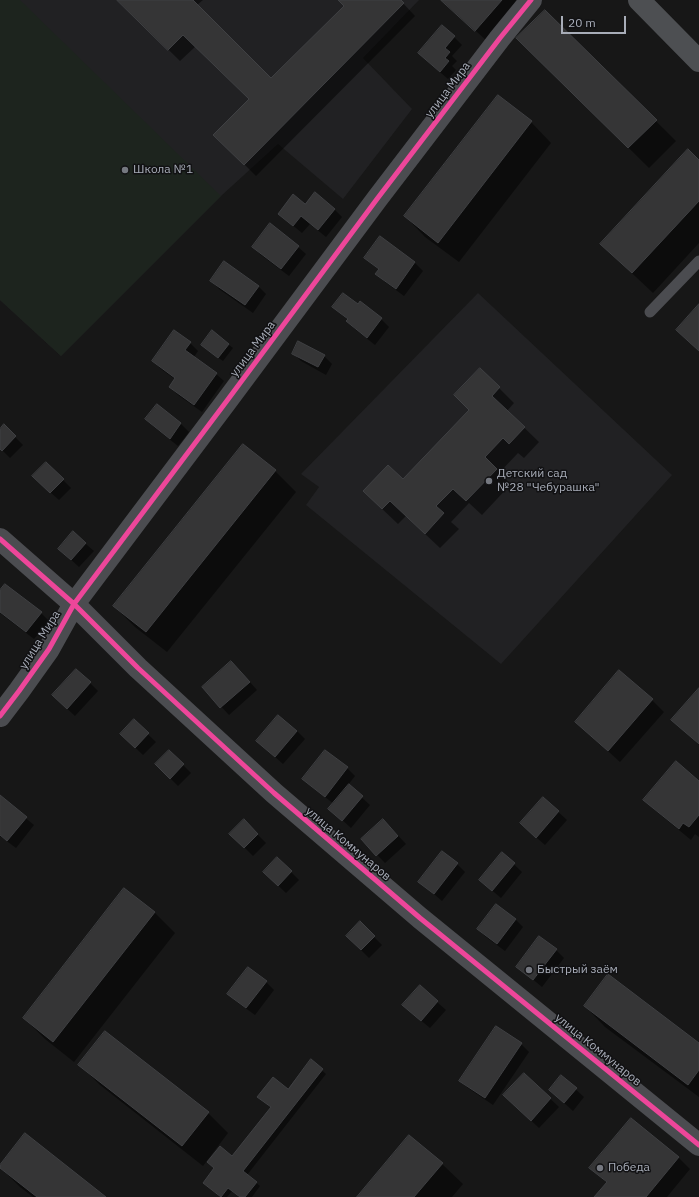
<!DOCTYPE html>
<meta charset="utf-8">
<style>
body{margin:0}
#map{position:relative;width:699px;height:1197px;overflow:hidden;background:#171717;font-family:"IBM Plex Sans",sans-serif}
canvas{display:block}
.scale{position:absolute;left:561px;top:16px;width:65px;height:18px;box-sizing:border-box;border:2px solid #a8adb8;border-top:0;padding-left:5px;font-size:12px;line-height:14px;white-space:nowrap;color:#a8adb8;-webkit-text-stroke:3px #111113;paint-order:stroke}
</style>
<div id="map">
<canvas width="699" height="1197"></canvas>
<div class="scale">20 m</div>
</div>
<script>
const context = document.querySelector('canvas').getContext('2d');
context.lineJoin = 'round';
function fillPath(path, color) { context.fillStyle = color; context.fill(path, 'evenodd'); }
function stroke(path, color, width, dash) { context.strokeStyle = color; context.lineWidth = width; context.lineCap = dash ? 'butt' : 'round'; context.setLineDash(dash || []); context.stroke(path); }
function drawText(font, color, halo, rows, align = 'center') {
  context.font = font + ' "IBM Plex Sans",sans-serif'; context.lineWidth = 3; context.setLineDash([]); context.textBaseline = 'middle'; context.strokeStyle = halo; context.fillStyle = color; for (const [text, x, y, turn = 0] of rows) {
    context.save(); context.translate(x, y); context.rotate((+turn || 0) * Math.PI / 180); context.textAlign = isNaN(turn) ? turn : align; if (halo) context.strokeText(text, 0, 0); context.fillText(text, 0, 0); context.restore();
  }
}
fillPath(new Path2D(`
 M0,0h419l-56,58 49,51 -69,90 -65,-55 -57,52 -160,160 -61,-56z
 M478,293l194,182 -171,189 -195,-159 13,-18 -18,-13z`), '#212123');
fillPath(new Path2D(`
 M0,0h20l201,196 -160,160 -61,-56z`), '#1d241e');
fillPath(new Path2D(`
 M118,0h85l-6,5 74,75 74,-74 -6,-6h61l15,16 -159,160 -41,-41 36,-36 -55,-53 -16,15z
 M442,0h82l-36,42z
 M545,11l131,130 -27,27 -131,-130z
 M454,37l8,8 -10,11 5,5 -5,5 4,4 -8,9 -21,-18z
 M531,122l20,21 -92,119 -34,-25 -20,-21z
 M699,161v82l-46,50 -52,-49z
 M305,206l29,3 8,8 -16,20 -16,-13 -8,9 -23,-19z
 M380,238l35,25 8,8 -19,25 -19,-14 -8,-8 3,-4 -14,-12z
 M253,247h45l8,7 -17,22 -28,-21z
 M212,281l46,5 8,8 -13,19 -34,-24z
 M333,307l48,12 8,8 -14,18 -20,-16 -8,-8 1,-1z
 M212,332l21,16 -10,13 -17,-12z
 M190,343l8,8 -4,6 22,17 8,7 -22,31 -24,-17 -8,-8 6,-7 -15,-11 -8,-8z
 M293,353l31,3 8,8 -6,11 -25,-14z
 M499,388l15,15 -7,8 32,31 -15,16 -6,-5 -19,20 12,11 -29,31 -13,-12 -18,19 8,7 -19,19 -34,-32 -8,8 -19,-18 24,-25z
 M157,406l24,18 8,8 -11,14 -24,-19 -8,-8z
 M4,426l19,19 -13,13 -10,-10v-18z
 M244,446l31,25 21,21 -129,160 -32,-25 -21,-21z
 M46,463l25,25 -12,12 -18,-16z
 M73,533l21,18 -15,16 -12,-11z
 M0,592l41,21 8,8 -15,18 -34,-26z
 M239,670l18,20 -28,25 -26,-28z
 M90,683l8,8 -23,25 -14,-13z
 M699,690v55l-27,-25z
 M652,700l12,12 -44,50 -44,-40z
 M134,721l22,21 -13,13 -22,-21z
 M297,731l8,8 -22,25 -26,-23z
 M169,751l22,22 -13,13 -22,-22z
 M347,768l8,8 -7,9 22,20 -19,23 -13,-12 -4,-12 -22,-17 -8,-8z
 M699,782v55l-4,-3 -4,6 -35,-29 -12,-11z
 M0,797l34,28 -18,23 -16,-12z
 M543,798l24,22 -22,25 -16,-14z
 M244,821l22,22 -13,13 -14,-14z
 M391,828l15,16 -21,19 -23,-24z
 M502,853l20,19 -21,26 -13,-11z
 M277,858l22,22 -13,13 -22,-21z
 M457,864l8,8 -23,29 -22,-19z
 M154,912l21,21 -101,129 -29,-23 -21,-21z
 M515,919l8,8 -18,24 -19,-14 -8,-8z
 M360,923l22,22 -13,13 -22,-22z
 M556,950l8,8 -22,29 -24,-20z
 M266,982l8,8 -19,25 -18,-13 -8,-8z
 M420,987l26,23 -16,18 -18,-15z
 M585,1006l114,38v53l-94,-70z
 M521,1044l8,8 -36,53 -25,-17 -8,-7z
 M311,1061l15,13 -79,101 13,11 -8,11h-12l-8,-6 -5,6h-6l-13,-11 25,-28 39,-50 -10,-8 26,-10z
 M80,1065l128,48 20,20 -25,33 -103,-81z
 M524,1074l35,33 -20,21 -35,-33z
 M561,1076l23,21 -11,14 -23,-21z
 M678,1157l12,12 -23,28h-71l11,-14 -16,-15z
 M442,1164l21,20 -11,13h-94z
 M0,1167l104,30h-71l-13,-10z`), '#0007');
const building = new Path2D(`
 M117,0h76l78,78 73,-72 -6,-6h63l3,3 -160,162 -31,-30 36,-36 -66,-64 -15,15z
 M441,0h61l-27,31z
 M545,10l112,110 -29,28 -112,-110z
 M442,25l13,11 -10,12 5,4 -5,6 4,3 -9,11 -22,-19z
 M498,95l34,26 -94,122 -34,-27z
 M688,149l11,11v41l-67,72 -32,-29z
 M315,192l20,17 -17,21 -17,-14 -8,10 -15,-12 15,-20 12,10z
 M270,223l29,23 -18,23 -29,-22z
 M380,236l35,26 -19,27 -21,-15 4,-5 -15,-11z
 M224,261l35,25 -14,19 -35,-24z
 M343,293l15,11 2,-3 22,17 -15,20 -21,-17 2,-2 -16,-12z
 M699,304v47l-23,-21z
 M174,330l17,12 -6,8 32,23 -23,32 -25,-18 6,-9 -23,-17z
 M212,330l17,14 -11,14 -17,-13z
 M298,341l27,14 -7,12 -26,-13z
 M480,368l20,19 -8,9 33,31 -16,17 -6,-6 -18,19 12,12 -31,32 -13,-12 -17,17 8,7 -19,21 -35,-33 -8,8 -19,-18 25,-26 15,14 66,-69 -15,-15z
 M157,404l24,19 -11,16 -25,-20z
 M4,424l12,12 -14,15 -2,-2v-20z
 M243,444l33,26 -130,162 -33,-26z
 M46,462l18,17 -14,14 -18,-17z
 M73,531l13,12 -15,17 -13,-11z
 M5,584l37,28 -16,20 -26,-20v-22z
 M231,661l19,21 -30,26 -18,-21z
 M76,669l15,13 -24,27 -15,-14z
 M619,670l34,29 -45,52 -33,-29z
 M699,688v56l-28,-24z
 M278,715l19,16 -22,26 -19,-16z
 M134,719l15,14 -14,15 -15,-14z
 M169,750l15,14 -14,15 -15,-15z
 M325,750l23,17 -23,30 -23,-18z
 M676,761l23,20v34l-10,12 -6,-4 -4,6 -36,-29z
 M349,784l14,12 -21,25 -14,-12z
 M0,795l27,22 -20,24 -7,-6z
 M543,797l16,14 -23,27 -16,-15z
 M244,819l14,15 -14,14 -15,-14z
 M383,819l15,17 -22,20 -15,-17z
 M442,851l16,12 -24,31 -16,-12z
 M502,852l13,11 -23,28 -13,-11z
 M277,857l15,14 -14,15 -15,-14z
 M124,888l31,24 -102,130 -30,-24z
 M496,904l20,15 -19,25 -20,-15z
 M360,921l15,15 -14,14 -15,-14z
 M539,936l18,13 -24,31 -17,-13z
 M248,967l19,14 -21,27 -19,-14z
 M608,974l91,69v27l-11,15 -104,-79z
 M420,985l18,16 -17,20 -19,-16z
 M496,1026l26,17 -37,55 -26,-17z
 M105,1031l104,81 -27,34 -104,-81z
 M311,1059l12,10 -80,102 14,11 -12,15h-5l-12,-9 -7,9 -18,-14 11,-15 -7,-6 13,-16 12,10 39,-49 -14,-10 16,-20 15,12z
 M524,1073l27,25 -20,23 -28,-26z
 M561,1075l16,13 -13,15 -15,-13z
 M631,1118l48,39 -33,40h-52l13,-15 -18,-14z
 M25,1133l81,64h-69l-37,-29v-3z
 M409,1135l34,28 -29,34h-57z`);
fillPath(building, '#353536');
stroke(building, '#3f4043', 1);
stroke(new Path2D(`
 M650,312l49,-51`), '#4b4c50', 11);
stroke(new Path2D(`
 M0,539l74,65 64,64 136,125 146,125 279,227
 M0,716l19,-25 30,-42 25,-45 152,-202 151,-203 123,-161 31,-38`), '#4b4c50', 22);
stroke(new Path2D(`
 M639,0l60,61`), '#4d4f52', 22);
stroke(new Path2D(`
 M0,539l74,65 64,64 136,125 146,125 279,227
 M0,716l19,-25 30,-42 25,-45 152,-202 151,-203 123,-161 31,-38`), '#ed469a', 5);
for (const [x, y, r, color] of [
 [125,170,4,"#757880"],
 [489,481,4,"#757880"],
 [529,970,4,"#757880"],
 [600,1168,4,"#757880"]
]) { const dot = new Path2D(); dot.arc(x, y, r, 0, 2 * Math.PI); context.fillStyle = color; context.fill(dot); stroke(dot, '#111113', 1.5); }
drawText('12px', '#a8adb8', '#111113', [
 ["улица Мира",448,90,-53],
 ["улица Мира",253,349,-53],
 ["улица Мира",40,640,-58],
 ["улица Коммунаров",348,844,40],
 ["улица Коммунаров",598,1050,39]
]);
drawText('12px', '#a8adb8', '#111113', [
 ["Школа №1",133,170],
 ["Детский сад",497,474],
 ["№28 \"Чебурашка\"",497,488],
 ["Быстрый заём",537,970],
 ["Победа",608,1168]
], 'left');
</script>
